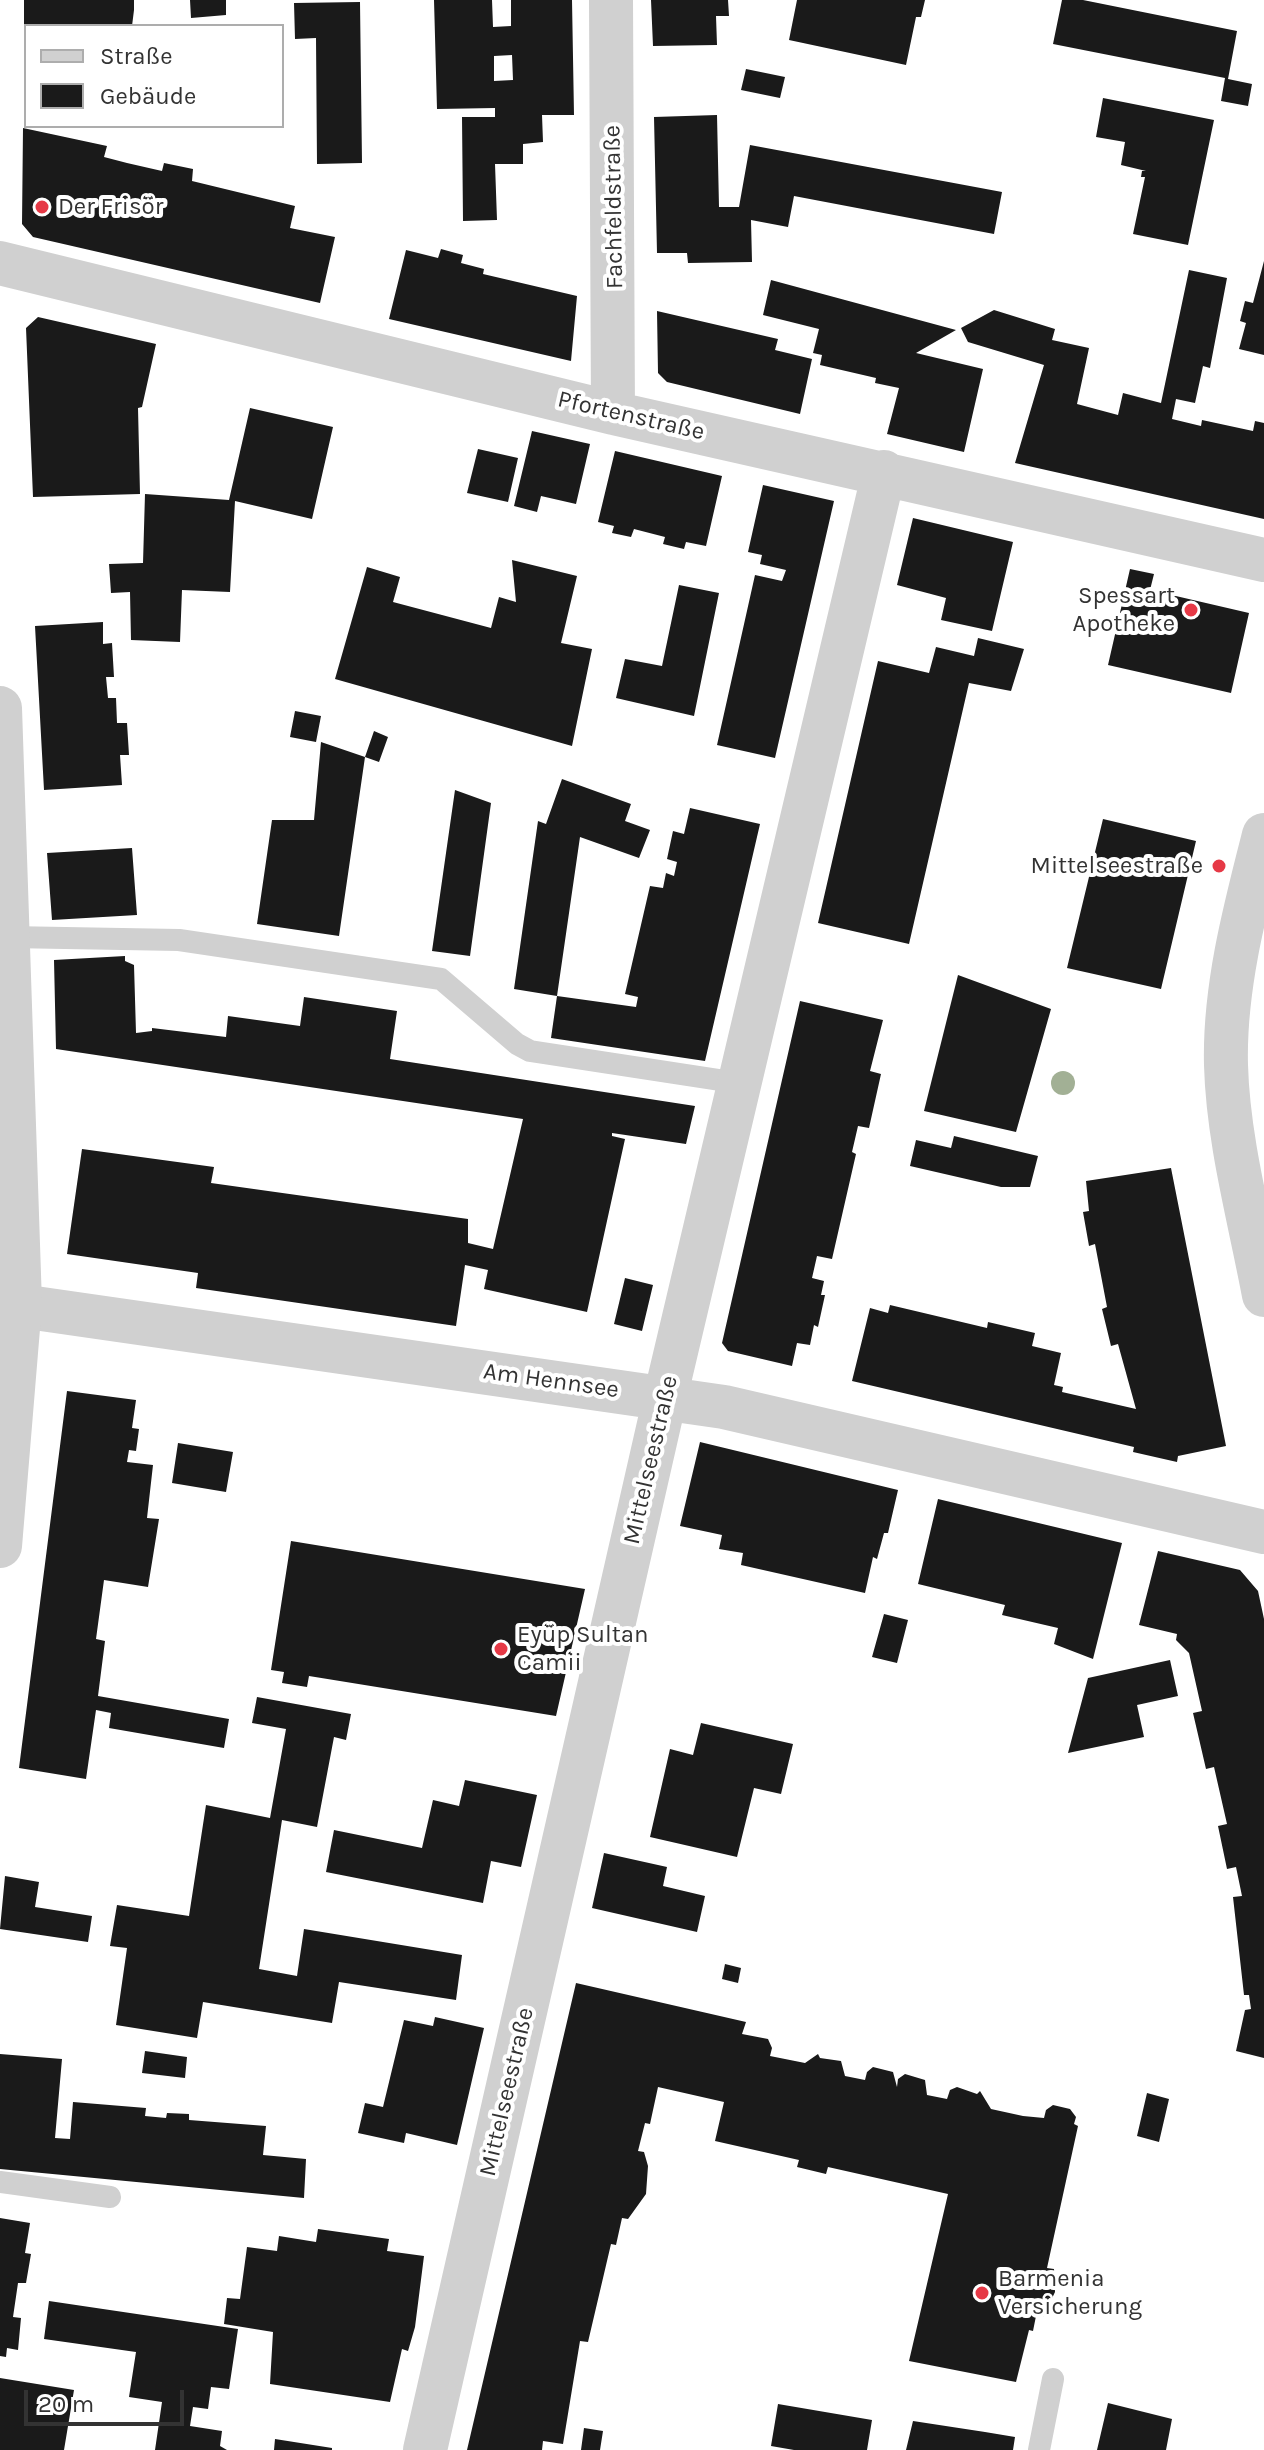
<!DOCTYPE html>
<meta charset="utf-8">
<style>
body{margin:0}
#map{position:relative;width:1264px;height:2450px;overflow:hidden;background:#fff;font-family:Karla,sans-serif}
canvas{display:block}
.legend{position:absolute;left:24px;top:24px;width:260px;height:104px;box-sizing:border-box;background:#fff;border:2px solid #adadad;margin:0;padding:10px 14px;list-style:none;font-size:24px;color:#333}
.legend li{display:flex;align-items:center;gap:16px;height:40px}
.legend b{width:40px;border:2px solid #adadad}
.scale{position:absolute;left:24px;top:2390px;width:160px;height:36px;box-sizing:border-box;border:4px solid #333;border-top:0;padding-left:10px;font-size:24px;line-height:28px;white-space:nowrap;color:#333;-webkit-text-stroke:6px #fff;paint-order:stroke}
</style>
<div id="map">
<canvas width="1264" height="2450"></canvas>
<ul class="legend">
<li><b style="height:10px;background:#d0d0d0"></b>Straße</li>
<li><b style="height:22px;background:#1a1a1a"></b>Gebäude</li>
</ul>
<div class="scale">20 m</div>
</div>
<script>
const context = document.querySelector('canvas').getContext('2d');
context.lineJoin = 'round';
function fillPath(path, color) { context.fillStyle = color; context.fill(path, 'evenodd'); }
function stroke(path, color, width, dash) { context.strokeStyle = color; context.lineWidth = width; context.lineCap = dash ? 'butt' : 'round'; context.setLineDash(dash || []); context.stroke(path); }
function drawText(font, color, halo, rows, align = 'center') {
  context.font = font + ' Karla,sans-serif'; context.lineWidth = 8; context.setLineDash([]); context.textBaseline = 'middle'; context.strokeStyle = halo; context.fillStyle = color; for (const [text, x, y, turn = 0] of rows) {
    context.save(); context.translate(x, y); context.rotate((+turn || 0) * Math.PI / 180); context.textAlign = isNaN(turn) ? turn : align; if (halo) context.strokeText(text, 0, 0); context.fillText(text, 0, 0); context.restore();
  }
}
fillPath(new Path2D(`
 M24,0h110v10l-2,16h-108z
 M190,0h36v15l-35,3z
 M434,0h58l1,27 18,-1v-26h61l2,115h-32l1,27 -20,2v20h-28l2,56 -34,1 -1,-104h33v-9l-58,1zM512,55l1,25 -19,1v-25z
 M651,0h77l1,16h-13l1,29 -64,1z
 M797,0h128l-4,17h-5l-10,48 -117,-25z
 M1062,0h21l154,31 -9,48 24,5 -4,22 -27,-5 4,-23 -172,-34z
 M360,2l2,161 -45,1 -1,-126 -21,1 -1,-36z
 M746,69l39,8 -5,21 -39,-8z
 M1103,98l111,22 -26,125 -55,-11 12,-57h-4l1,-6h4l-25,-6 4,-23 -29,-5z
 M717,115l2,92h20l11,-62 252,47 -8,42 -200,-38 -6,31 -37,-7 1,42 -64,1 -1,-10h-30l-3,-136z
 M23,128l84,18 -3,11 23,6 35,8 2,-8 29,6 -1,12 103,25 -5,22 45,9 -15,66 -287,-66 -11,-13z
 M441,249l22,6 -2,8 23,6 -1,5 94,22 -6,65 -182,-42 17,-69 32,8z
 M1264,261v94l-25,-6 7,-26 -6,-2 5,-20 8,2z
 M1189,270l38,8 -17,90 -7,-2 -8,37 -19,-4 -4,20 29,7 1,-6 51,11 2,-10 9,2v96l-249,-56 29,-98 -76,-23 -7,-14 33,-18 61,19 -3,11 37,8 -12,56 41,11 5,-22 38,10z
 M771,280l185,50 -40,23 67,16 -19,83 -77,-18 12,-46 -24,-5 1,-5 -56,-13 2,-10 -9,-2 6,-24 -56,-14z
 M657,311l121,28 -3,11 37,9 -12,55 -133,-32 -9,-9z
 M38,317l118,27 -14,63 -4,1 2,86 -107,3 -7,-169z
 M250,408l83,19 -21,92 -77,-18 -5,91 -48,-2 -2,52 -49,-2 -1,-48 -19,1 -2,-29 34,-1 2,-69 84,6z
 M532,431l58,13 -14,60 -35,-8 -4,16 -23,-6z
 M478,449l40,9 -10,44 -41,-9z
 M615,451l107,25 -16,70 -20,-4 -2,7 -21,-5 2,-7 -31,-8 -3,8 -19,-4 2,-7 -16,-4z
 M763,485l71,16 -59,257 -58,-13 38,-170 27,6 4,-11 -26,-6 2,-9 -14,-3z
 M913,518l100,24 -21,89 -51,-11 5,-22 -49,-13z
 M512,560l65,16 -16,67 31,6 -20,97 -237,-67 32,-112 33,10 -7,25 98,26 8,-31 17,5z
 M1130,569l24,5 -4,16 99,23 -18,80 -123,-28z
 M679,585l40,8 -25,123 -78,-18 9,-39 37,7z
 M103,622v22l9,-1 2,34h-8l2,21h8l1,25h10l2,32h-9l2,30 -78,5 -9,-164z
 M978,638l46,11 -13,42 -42,-8 -60,261 -91,-21 60,-262 51,12 7,-26 38,9z
 M295,711l26,5 -5,26 -26,-5z
 M374,731l14,6 -9,25 -14,-5z
 M321,742l44,15 -26,179 -82,-12 15,-104h42z
 M562,779l69,25 -6,17 25,9 -11,28 -59,-21 -23,159 79,11 2,-10 -13,-3 25,-108 13,2 3,-15 8,3 3,-14 -10,-3 6,-28 11,3 6,-26 70,16 -55,237 -154,-23 6,-42 -43,-7 24,-168 8,3z
 M455,790l36,13 -21,153 -38,-5z
 M1103,819l93,22 -35,148 -94,-21z
 M132,848l5,67 -85,5 -5,-67z
 M125,956v5l9,4 2,68 16,-2v-3l74,9 2,-21 72,10 4,-29 93,14 -7,48 305,47 -9,38 -74,-11v3l13,3 -38,173 -103,-23 4,-19 -23,-5 -9,61 -260,-38 2,-15 -131,-19 15,-105 132,18 -3,16 257,36v24l25,6 30,-130 -467,-70 -2,-89z
 M958,975l93,34 -35,123 -92,-21z
 M800,1001l83,19 -13,51 11,3 -12,54 -11,-2 -6,26 4,2 -24,105 -15,-3 -5,22 12,3 -3,14h4l-7,32 -4,-2 -4,20 -13,-2 -5,23 -64,-15 -6,-8z
 M954,1136l84,20 -8,31h-29l-91,-21 6,-26 35,8z
 M1171,1168l55,278 -48,10 -1,6 -44,-10 1,-5 -282,-66 18,-73 18,5 2,-8 97,23 1,-6 47,11 -3,13 29,7 -7,32 9,2 -1,5 74,17 -18,-65 -7,2 -9,-37 5,-2 -12,-63 -6,2 -6,-34 6,-1 -3,-30z
 M625,1278l28,7 -11,46 -28,-7z
 M67,1391l69,9 -4,28 7,1 -3,22 -7,-1 -2,12 26,3 -6,53 12,1 -11,68 -44,-7 -8,59 9,2 -7,55 131,23 -5,29 -115,-20 2,-15 -15,-3 -10,69 -67,-11z
 M700,1442l198,48 -10,43h-4l-7,26 -4,-2 -8,36 -124,-28 2,-12 -24,-4 3,-14 -42,-9z
 M178,1443l55,9 -7,40 -54,-9z
 M938,1499l184,44 -29,116 -39,-15 4,-16 -56,-13 3,-10 -87,-21z
 M291,1541l294,48 -29,127 -247,-40 -2,11 -25,-4 2,-11 -13,-2z
 M1158,1551l82,19 18,21 6,28v439l-28,-7 9,-41 6,-1 -2,-14h-5l-11,-98 9,-1 -6,-29 -9,2 -9,-43 9,-2 -13,-57 -8,2 -13,-56 9,-2 -13,-58 -13,-13 1,-6 -38,-9z
 M884,1614l24,6 -11,43 -25,-6z
 M1170,1660l8,36 -41,9 7,32 -76,16 20,-75z
 M257,1697l94,17 -5,26 -12,-3 -17,90 -35,-7 -23,149 38,7 7,-47 158,26 -6,45 -117,-18 -7,41 -129,-21 -6,36 -81,-13 11,-77 -17,-2 7,-41 72,11 17,-111 64,13 16,-89 -34,-6z
 M701,1723l92,21 -12,50 -27,-6 -17,69 -87,-20 20,-88 23,6z
 M465,1780l72,15 -16,72 -30,-6 -8,42 -157,-31 8,-42 88,18 11,-48 26,6z
 M604,1853l63,14 -4,19 42,10 -8,36 -105,-24z
 M5,1876l34,6 -4,25 57,9 -4,26 -88,-13z
 M725,1964l16,4 -3,15 -16,-4z
 M576,1983l170,39 -4,12 26,5 4,9 -2,8 35,7 13,-9 2,4 21,3 4,15 20,4 2,-8 6,-5 20,5 4,15 1,-8 7,-5 20,6 2,15 20,4 3,-9 7,-3 20,7 3,-3 11,18 32,7 21,2 2,-8 7,-5 17,4 6,8 -2,7 4,2 -31,142 7,1 1,23 -10,21 -2,4 -7,-1 -3,15 -4,-1 -13,52 -107,-21 39,-167 -120,-27 -2,7 -29,-7 2,-7 -84,-19 9,-39 -66,-15 -8,37 -5,-1 -7,28 6,1 4,14 -2,28 -18,25 -6,-1 -6,27 -5,-1 -23,98 -8,-1 -17,103 -20,-3 -1,9h-75z
 M435,2017l49,11 -27,117 -51,-12 -2,10 -46,-10 7,-30 18,4 21,-87 29,6z
 M145,2051l42,6 -2,21 -43,-5z
 M0,2054l62,5 -7,79 15,1 3,-37 73,6 -1,8 21,2 1,-5 22,1v6l77,6 -3,29 43,4 -2,39 -304,-29z
 M1147,2093l22,6 -10,43 -22,-6z
 M0,2218l30,5 -5,30 6,1 -5,29h-8l-5,34 8,1 -3,32 -11,-2 -1,9 -6,-1z
 M318,2229l71,10 -2,12 37,5 -9,71 -7,24 -6,-2 -12,53 -120,-18 3,-52 -49,-8 3,-26 13,1 7,-52 30,4 2,-15 37,6z
 M49,2301l189,28 -9,60 -18,-2 -3,22 -15,-2 -3,19 32,5 -2,15 7,4h-72l7,-48 -33,-5 7,-45 -92,-13z
 M0,2378l74,12 -10,60h-64z
 M1108,2403l64,16 -6,31h-69z
 M778,2404l94,16 -5,30h-73l-23,-4z
 M913,2421l72,11 30,5 -2,13h-107z
 M584,2428l19,3 -3,19h-19z
 M275,2439l57,9v2h-58z`), '#1a1a1a');
stroke(new Path2D(`
 M8,937l171,3 262,39 76,65 13,7 209,32
 M0,2182l110,15
 M1039,2450l14,-71`), '#d0d0d0', 22);
stroke(new Path2D(`
 M611,0l2,413
 M0,263l613,150 651,147
 M1264,835c-19,74 -40,153 -38,230 2,76 24,155 38,230
 M0,1303l724,104 540,125
 M425,2450l240,-1052 219,-926`), '#d0d0d0', 44);
stroke(new Path2D(`
 M0,708l20,596 -20,242`), '#d0d0d0', 44);
context.fillStyle = '#a2b095';
for (const [x, y] of [
 [1063,1083]
]) { context.beginPath(); context.arc(x, y, 12, 0, 2 * Math.PI); context.fill(); }
for (const [x, y, r, color] of [
 [42,207,8,"#e63946"],
 [1191,610,8,"#e63946"],
 [1219,866,8,"#e63946"],
 [501,1649,8,"#e63946"],
 [982,2293,8,"#e63946"]
]) { const dot = new Path2D(); dot.arc(x, y, r, 0, 2 * Math.PI); context.fillStyle = color; context.fill(dot); stroke(dot, '#fff', 3); }
drawText('24px', '#333', '#fff', [
 ["Der Frisör",58,207],
 ["Spessart",1175,596,"right"],
 ["Apotheke",1175,624,"right"],
 ["Mittelseestraße",1203,866,"right"],
 ["Eyüp Sultan",517,1635],
 ["Camii",517,1663],
 ["Barmenia",998,2279],
 ["Versicherung",998,2307]
], 'left');
drawText('24px', '#333', '#fff', [
 ["Fachfeldstraße",614,207,-91],
 ["Pfortenstraße",631,416,13],
 ["Am Hennsee",551,1381,8],
 ["Mittelseestraße",651,1460,-77],
 ["Mittelseestraße",507,2092,-77]
]);
</script>
